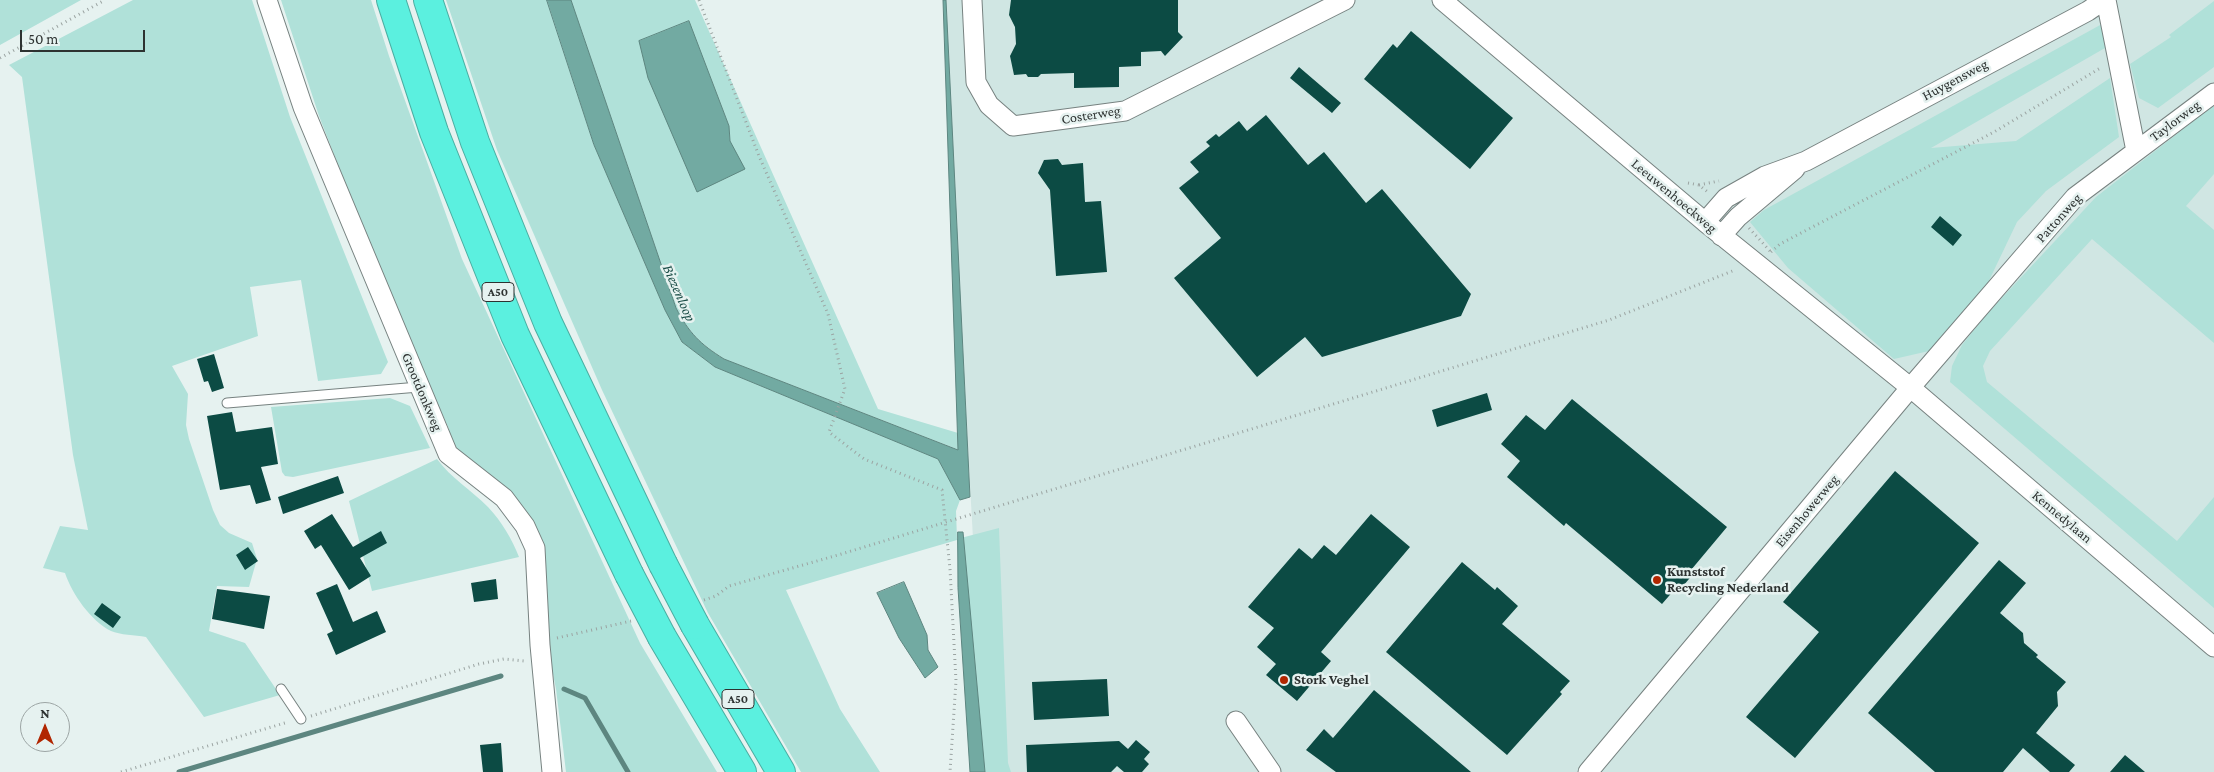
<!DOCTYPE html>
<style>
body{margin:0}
#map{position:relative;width:2214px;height:772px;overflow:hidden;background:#e6f2f0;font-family:"Crimson Pro",serif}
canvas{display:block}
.north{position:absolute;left:20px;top:702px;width:50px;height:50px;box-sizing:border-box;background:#e6f2f0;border:1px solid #9ca5a4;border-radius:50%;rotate:0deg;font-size:14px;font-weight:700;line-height:20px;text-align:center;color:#2d3231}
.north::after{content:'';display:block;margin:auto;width:18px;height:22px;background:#b12600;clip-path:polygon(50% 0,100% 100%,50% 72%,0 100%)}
.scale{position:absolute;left:20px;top:30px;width:125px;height:22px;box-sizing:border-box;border:2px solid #2d3231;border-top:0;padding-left:6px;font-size:15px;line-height:18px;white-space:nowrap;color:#2d3231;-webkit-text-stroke:4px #e6f2f0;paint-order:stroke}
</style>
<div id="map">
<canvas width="2214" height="772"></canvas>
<div class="north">N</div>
<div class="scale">50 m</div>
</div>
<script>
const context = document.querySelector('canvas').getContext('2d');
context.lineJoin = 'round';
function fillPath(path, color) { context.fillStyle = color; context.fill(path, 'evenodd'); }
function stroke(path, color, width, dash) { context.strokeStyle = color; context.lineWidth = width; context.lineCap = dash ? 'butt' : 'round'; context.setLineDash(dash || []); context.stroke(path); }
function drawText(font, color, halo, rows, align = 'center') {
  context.font = font + ' "Crimson Pro",serif'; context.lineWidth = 5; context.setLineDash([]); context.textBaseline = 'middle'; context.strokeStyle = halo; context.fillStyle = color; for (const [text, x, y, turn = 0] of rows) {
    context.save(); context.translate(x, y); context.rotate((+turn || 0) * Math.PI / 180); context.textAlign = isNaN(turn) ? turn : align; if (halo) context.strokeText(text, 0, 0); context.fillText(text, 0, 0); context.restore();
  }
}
fillPath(new Path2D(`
 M943,0h1271v772h-1228z`), '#d0e6e3');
fillPath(new Path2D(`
 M0,0h81l-81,45z
 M133,0h119l38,117 98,245 -7,12 -63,7 -17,-101 -51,7 8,49 -86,30 16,28 -2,31 3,14 24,71 7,15 9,8 23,10 5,16 -8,28 -32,-1 -8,45 36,12 35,52 -76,22 -58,-80c-11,-2 -26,-2 -35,-6 -20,-10 -39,-37 -46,-58l-22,-5 17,-42 28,4 -15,-75 -51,-378 -13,-12z
 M281,0h90l18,56 73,203 178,384 77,129h-151l-10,-83 -11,-55 -6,-85 -78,-91 -12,-21v-8l-42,-93 -58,-143 -30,-77z
 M446,0h101l47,145 71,165 17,32 33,25 223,92 22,41 -4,11 1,28 42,-11 9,235 3,9h-41l-13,-232 -171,50 54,119 40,63h-79l-93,-159 -106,-223 -105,-240z
 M571,0h124l183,409 80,24 1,17 -235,-91c-24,-16 -35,-26 -48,-51zM689,22l40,104 1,15 -33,51 -21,-52z
 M2214,1v66l-56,41 -19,-10 -9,-34 41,-27 -2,-2z
 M2102,24l3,24 -174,100 85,-7 94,-63 9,59 -73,54 -29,31 -32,67 -56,62 -35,8 -106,-91 -38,-46 14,-12z
 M2214,105v69l-28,32 28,24v113l-122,-104 -102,112 -7,15 4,16 190,159 37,-44v111l-264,-226 2,-16 10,-21 24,-30 110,-118z
 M390,398l20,8 20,42 -137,29 -8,-1 -3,-4 -11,-65z
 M437,459c14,19 34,31 51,48 14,15 24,32 31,50l-147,34 -23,-90z`), '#b0e1d9');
const water = new Path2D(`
 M547,0h24l105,308c13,25 24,36 48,51l234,91 -15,-450h3l24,497 -10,3 -22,-41 -223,-92 -33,-25 -17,-32 -71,-165z
 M689,21l40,105 1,15 15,28 -48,23 -49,-114 -9,-37z
 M958,532h5l22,240h-15l-12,-184z
 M904,582l23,53 1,15 10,17 -13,11 -26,-40 -22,-45z`);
fillPath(water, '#72aaa2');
stroke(water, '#5d8680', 1);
stroke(new Path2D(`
 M564,689l21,9 43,74
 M179,772l322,-96`), '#5d8680', 5);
fillPath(new Path2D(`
 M1011,0h167v32l5,5 -18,19 -4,-5 -20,1v14l-22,1v20l-45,1v-15l-33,1 -3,3h-10l-2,-3 -12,1 -4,-19 6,-12 -1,-17 -6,-12z
 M1411,31l102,87 -43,51 -106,-90 29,-35 4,4z
 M1299,67l42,36 -9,10 -42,-35z
 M1266,115l42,50 16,-13 42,51 16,-14 89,105 -10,22 -139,41 -17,-20 -48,40 -83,-99 47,-40 -42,-50 20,-16 -9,-10 20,-16 -4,-4 10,-8 3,3 20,-16 8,10z
 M1058,159l4,6 21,-2 2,39 16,-1 6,71 -51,4 -6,-86 -12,-17 6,-13z
 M1940,216l22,19 -9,11 -22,-19z
 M214,354l10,34 -12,4 -4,-11 -4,1 -7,-23z
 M1487,393l5,17 -55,17 -5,-17z
 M1572,399l155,128 -36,43 3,3 -16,19 -3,-3 -13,15 -96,-81 -2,3 -57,-49 13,-16 -19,-17 25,-29 19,15z
 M232,412l4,20 36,-5 6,37 -17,3 10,33 -15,4 -6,-19 -30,5 -13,-74z
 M1895,471l84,72 -184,215 -49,-41 73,-85 -36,-30z
 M338,476l6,17 -61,21 -5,-17z
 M332,514l21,33 28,-16 6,12 -27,15 11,18 -22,14 -28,-45 -6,4 -11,-18z
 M1371,514l39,33 -89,105 10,9 -34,40 -31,-26 10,-11 -19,-17 17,-19 -26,-21 51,-59 13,11 12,-14 12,10z
 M248,547l10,14 -13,9 -9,-15z
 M1999,560l27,23 -26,30 23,20 1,10 14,12 -2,2 30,25 -9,10 1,14 -22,27 39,32 -6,7h-19l-27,-24 -20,24h-68l-67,-59z
 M1462,562l33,28 2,-3 21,19 -16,18 68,57 -10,11 2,2 -55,61 -121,-103z
 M496,579l2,20 -24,3 -3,-19z
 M337,584l16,38 24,-11 9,21 -50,23 -9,-21 6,-3 -17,-38z
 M217,589l53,7 -6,33 -52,-10z
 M102,603l19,14 -8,11 -19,-14z
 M1107,679l2,37 -75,4 -2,-38z
 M1374,690l58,49 39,33h-135l-30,-22 18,-21 9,9z
 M1136,740l14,12 -6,7 5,5 -7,8h-18l-7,-6 -6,6h-84l-1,-27 93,-4 9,8z
 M501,743l2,29h-20l-3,-27z
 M2125,755l20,17h-35z`), '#0c4b44');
const service = new Path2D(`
 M227,403l192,-16
 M281,689l20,30`);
const minor = new Path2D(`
 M267,0l36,107 145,347 56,44 21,28 10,22 5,97 12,127
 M972,0l4,82 13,23 24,21 112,-15 220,-111
 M1442,0l263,222 206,166 303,259
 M2106,0l30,151
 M1705,222l21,-24 39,-22 41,-15 282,-150 16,-11
 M1721,236l17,-19 57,-48
 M1236,721l35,51
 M1588,772l328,-391 159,-184 139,-104`);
const motorway = new Path2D(`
 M391,0l43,132 81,203 114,239
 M428,0l47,142 73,181 115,241
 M695,625l86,147
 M662,637l80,135`);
stroke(service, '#778280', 11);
stroke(minor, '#778280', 21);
stroke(motorway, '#4baea2', 30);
stroke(new Path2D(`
 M699,0l60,156 69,158 17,75 -16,43 35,27 78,31 8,79 6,112 -6,91
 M0,58l105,-58
 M1688,183l11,2 10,8
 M1699,185l20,-4
 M1749,228l21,23
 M1771,252l9,-8 214,-112 108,-65
 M704,600l12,-4 13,-10 109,-31 771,-235 126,-50
 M557,638l74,-17
 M311,716l168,-52 25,-5 20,2
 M121,772l167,-50`), '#9ba4a2', 3, [1, 4]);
stroke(service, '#fff', 9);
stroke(minor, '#fff', 19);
stroke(motorway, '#5bf0df', 28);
const motorwayBridge = new Path2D(`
 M663,564l32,61
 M629,574l33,63`);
stroke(motorwayBridge, '#4baea2', 30, []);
stroke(motorwayBridge, '#5bf0df', 28);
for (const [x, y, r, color] of [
 [1657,580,5,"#b12600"],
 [1284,680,5,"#b12600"]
]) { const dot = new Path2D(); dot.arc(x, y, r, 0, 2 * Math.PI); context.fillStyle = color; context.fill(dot); stroke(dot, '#e6f2f0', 2); }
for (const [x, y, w] of [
 [498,292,32],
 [738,699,32]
]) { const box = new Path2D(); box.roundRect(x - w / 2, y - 9.5, w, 19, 4); context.fillStyle = '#e6f2f0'; context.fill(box); stroke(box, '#2d3231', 1); }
drawText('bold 12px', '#2d3231', null, [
 ["A50",498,292],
 ["A50",738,699]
]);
drawText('14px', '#2d3231', '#e6f2f0', [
 ["Huygensweg",1955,80,-28],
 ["Costerweg",1091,115,-9],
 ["Taylorweg",2175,121,-37],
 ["Leeuwenhoeckweg",1674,196,40],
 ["Pattonweg",2059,218,-48],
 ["Grootdonkweg",422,392,67],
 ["Eisenhowerweg",1807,511,-50],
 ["Kennedylaan",2062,517,40]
]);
drawText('bold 14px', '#2d3231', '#e6f2f0', [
 ["Kunststof",1667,572],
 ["Recycling Nederland",1667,588],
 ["Stork Veghel",1294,680]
], 'left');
drawText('italic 15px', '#1c4e48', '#e6f2f0', [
 ["Biezenloop",679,293,66]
]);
</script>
